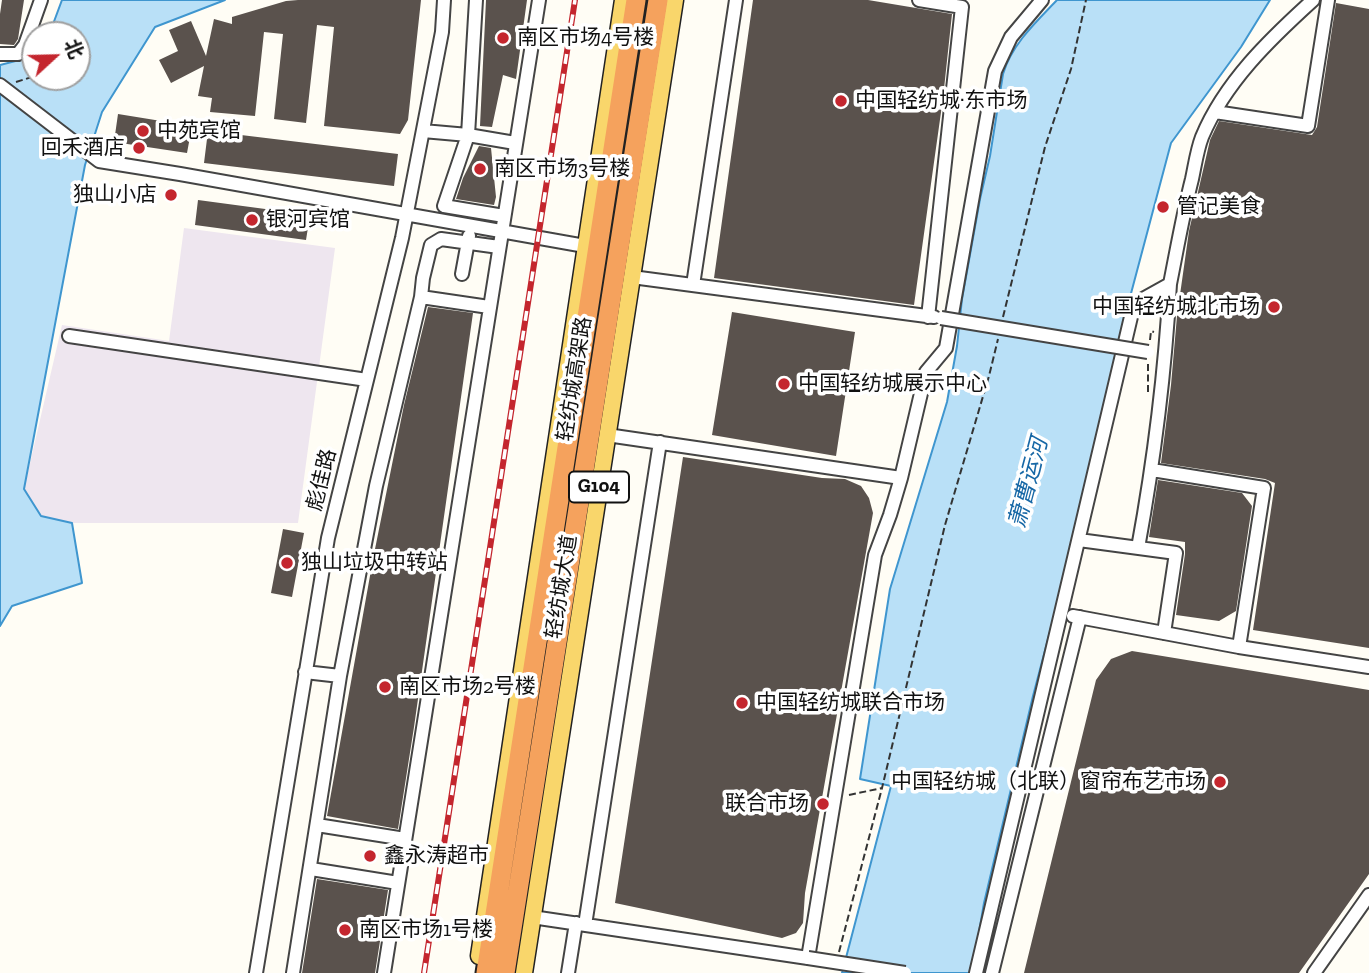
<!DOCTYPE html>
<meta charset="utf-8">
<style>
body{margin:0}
#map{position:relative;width:1369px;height:973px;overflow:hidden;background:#fffdf5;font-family:"Zilla Slab","Noto Sans SC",serif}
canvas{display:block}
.north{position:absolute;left:21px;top:21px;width:70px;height:70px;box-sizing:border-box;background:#fff;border:2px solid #a0a0a0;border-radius:50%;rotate:68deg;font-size:19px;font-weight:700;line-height:28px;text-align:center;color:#111}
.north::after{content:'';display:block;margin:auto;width:24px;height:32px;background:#c4262e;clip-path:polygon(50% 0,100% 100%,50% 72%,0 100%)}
</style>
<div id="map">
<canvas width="1369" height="973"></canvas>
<div class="north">北</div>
</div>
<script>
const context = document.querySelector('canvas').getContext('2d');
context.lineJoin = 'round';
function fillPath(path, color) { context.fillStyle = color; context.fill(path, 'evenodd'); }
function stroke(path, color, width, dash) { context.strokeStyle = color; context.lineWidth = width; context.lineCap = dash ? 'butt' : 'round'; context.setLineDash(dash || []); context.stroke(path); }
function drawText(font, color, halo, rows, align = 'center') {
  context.font = font + ' "Zilla Slab","Noto Sans SC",serif'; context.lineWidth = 7; context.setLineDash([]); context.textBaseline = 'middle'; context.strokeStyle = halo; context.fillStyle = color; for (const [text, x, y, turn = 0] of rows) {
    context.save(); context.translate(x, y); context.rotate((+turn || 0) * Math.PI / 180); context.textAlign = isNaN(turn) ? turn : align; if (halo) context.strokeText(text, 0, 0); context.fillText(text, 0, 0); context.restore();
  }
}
fillPath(new Path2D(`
 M184,228l151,20 -37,275h-226l-31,-7 -17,-27 38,-164 107,16z`), '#eee6ef');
const water = new Path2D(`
 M62,0h163l-70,27 -53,85 -17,53 -61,324 17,27 31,7 10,60 -70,23 -12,20v-561l35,-9v21h42v-42h-28z
 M1057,0h213l-29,47 -70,96 -46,173 -41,186 -51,194 -49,207 -12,70h-130l49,-187 -31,-7 30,-190 57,-187 10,-56 5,-47 18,-100 10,-43 13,-82c9,-30 33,-52 54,-74z`);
fillPath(water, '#b9e0f7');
stroke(water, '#3f96cf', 2);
fillPath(new Path2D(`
 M2,0h22l-6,39 -4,6 -14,-1v-30z
 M298,0h123l-13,120 -8,14 -76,-8 10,-99 -17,-2 -11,98 -32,-4 9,-85 -19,-2 -9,84 -45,-4 2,-14 -14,-2 6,-30 -33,17 -12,-23 19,-9 -9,-21 22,-9 15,35 8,-37 18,5v-7l54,-16z
 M486,0h41l-11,79 -13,-4 -11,52 -12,-1z
 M753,0h115l84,14 -9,84 -29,207 -200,-27z
 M1336,3l33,6v639l-116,-18 22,-147 -10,-4 -104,-16 10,-78 6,-69 12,-85 21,-91 9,-19 93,14 5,-8z
 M118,114l74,12 -5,27 -73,-11z
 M208,131l190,23 -4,32 -190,-23z
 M479,146l12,2 5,49 -2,8 -38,-6 7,-21z
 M198,200l112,15 -4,25 -111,-15z
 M428,307l45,6 -59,414 -16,102 -71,-13 46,-257 31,-154z
 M732,312l123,20 -19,124 -124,-21z
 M683,457l139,21 23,1 16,7 8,12 4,15 -68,380 -2,30 -7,10 -14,5 -167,-35z
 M1158,480l84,13 10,13 -16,105 -17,10 -43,-6 9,-61v-12l-36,-5z
 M283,529l21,4 -12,64 -21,-4z
 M1132,651l237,39v184l-70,99h-275l72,-293 15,-21z
 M317,879l71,11 -13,83h-73z`), '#5a524d');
const minor = new Path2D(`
 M476,0l-8,135 -24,71 60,10
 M919,0l43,7 -34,310
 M0,54h18l7,-9 16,-45
 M0,85l99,76 81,13 405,72
 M1215,112l93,14 20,-126
 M423,131l45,4 47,8
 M462,274l7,-38
 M632,277l302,40
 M693,285l43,-285
 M421,297l68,10
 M69,336l298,44
 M607,435l294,43
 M1152,470l112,18 -25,159
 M1079,540l97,13 -12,80
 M1138,548c16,-87 27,-175 32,-264
 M1073,616l166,31 130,20
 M305,672l35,4
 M317,825l88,14
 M311,869l87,14
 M532,917l276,41 67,-403 15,-40 11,-37 25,-106 20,-24 49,-277 16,-34 31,-37
 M585,925l75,-483
 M256,973l72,-435 74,-300 40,-206 2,-32
 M293,973l47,-297 36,-190 45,-189 2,-19 8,-33 10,-6 58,8
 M384,973l155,-973
 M568,973l8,-50
 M976,973l158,-669 36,-20c7,-35 13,-70 22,-105 3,-14 5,-29 10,-42 23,-55 68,-98 111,-137
 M992,973l88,-356
 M1314,973l55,-78`);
const major = new Path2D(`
 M479,956l144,-956
 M524,973l151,-973`);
const highway = new Path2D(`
 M486,973l150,-973
 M505,973l153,-973`);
stroke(minor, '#444', 16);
stroke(major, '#222', 19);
stroke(highway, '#222', 23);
stroke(new Path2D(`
 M16,82l19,-6
 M1003,317l42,-170 26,-78 15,-69
 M1150,340l1,-9 3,1
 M1148,392v-29
 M849,795l33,-7 63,-263 44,-149 9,-37
 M839,952l43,-164`), '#333', 2, [7, 3.5]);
stroke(minor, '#fff', 12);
stroke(major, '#f9d66b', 16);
stroke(highway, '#f5a25d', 19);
const rail = new Path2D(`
 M424,973l151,-973`);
stroke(rail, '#c4262e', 6);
stroke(rail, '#fff', 3.5, [10]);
const minorBridge = new Path2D(`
 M941,318l207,34
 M808,958l97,15`);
stroke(minorBridge, '#444', 16, []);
stroke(minorBridge, '#fff', 12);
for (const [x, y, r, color] of [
 [503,38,7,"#c4262e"],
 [841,101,7,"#c4262e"],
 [143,131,7,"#c4262e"],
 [139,148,7,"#c4262e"],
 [480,169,7,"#c4262e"],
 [171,195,7,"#c4262e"],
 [1163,207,7,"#c4262e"],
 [252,220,7,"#c4262e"],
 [1274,307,7,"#c4262e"],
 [784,384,7,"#c4262e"],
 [287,563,7,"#c4262e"],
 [385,687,7,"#c4262e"],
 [742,703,7,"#c4262e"],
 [1220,782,7,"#c4262e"],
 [823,804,7,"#c4262e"],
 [370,856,7,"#c4262e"],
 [345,930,7,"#c4262e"]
]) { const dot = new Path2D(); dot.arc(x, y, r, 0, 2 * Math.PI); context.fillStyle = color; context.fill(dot); stroke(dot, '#fff', 2.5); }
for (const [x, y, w] of [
 [599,487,60]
]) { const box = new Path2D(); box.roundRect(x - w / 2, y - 15.5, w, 31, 5); context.fillStyle = '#fff'; context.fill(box); stroke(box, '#111', 2); }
drawText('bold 19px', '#111', null, [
 ["G104",599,487]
]);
drawText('21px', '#111', '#fff', [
 ["南区市场4号楼",517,38],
 ["中国轻纺城·东市场",855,101],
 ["中苑宾馆",157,131],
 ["回禾酒店",125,148,"right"],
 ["南区市场3号楼",494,169],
 ["独山小店",157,195,"right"],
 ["管记美食",1177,207],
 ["银河宾馆",266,220],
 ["中国轻纺城北市场",1260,307,"right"],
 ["中国轻纺城展示中心",798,384],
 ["独山垃圾中转站",301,563],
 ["南区市场2号楼",399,687],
 ["中国轻纺城联合市场",756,703],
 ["中国轻纺城（北联）窗帘布艺市场",1206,782,"right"],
 ["联合市场",809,804,"right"],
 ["鑫永涛超市",384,856],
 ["南区市场1号楼",359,930]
], 'left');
drawText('21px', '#111', '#fff', [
 ["轻纺城高架路",575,379,-81],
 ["彪佳路",322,480,-76],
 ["轻纺城大道",562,587,-81]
]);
drawText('italic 23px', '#1768a6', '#fff', [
 ["萧曹运河",1029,483,-75]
]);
</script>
